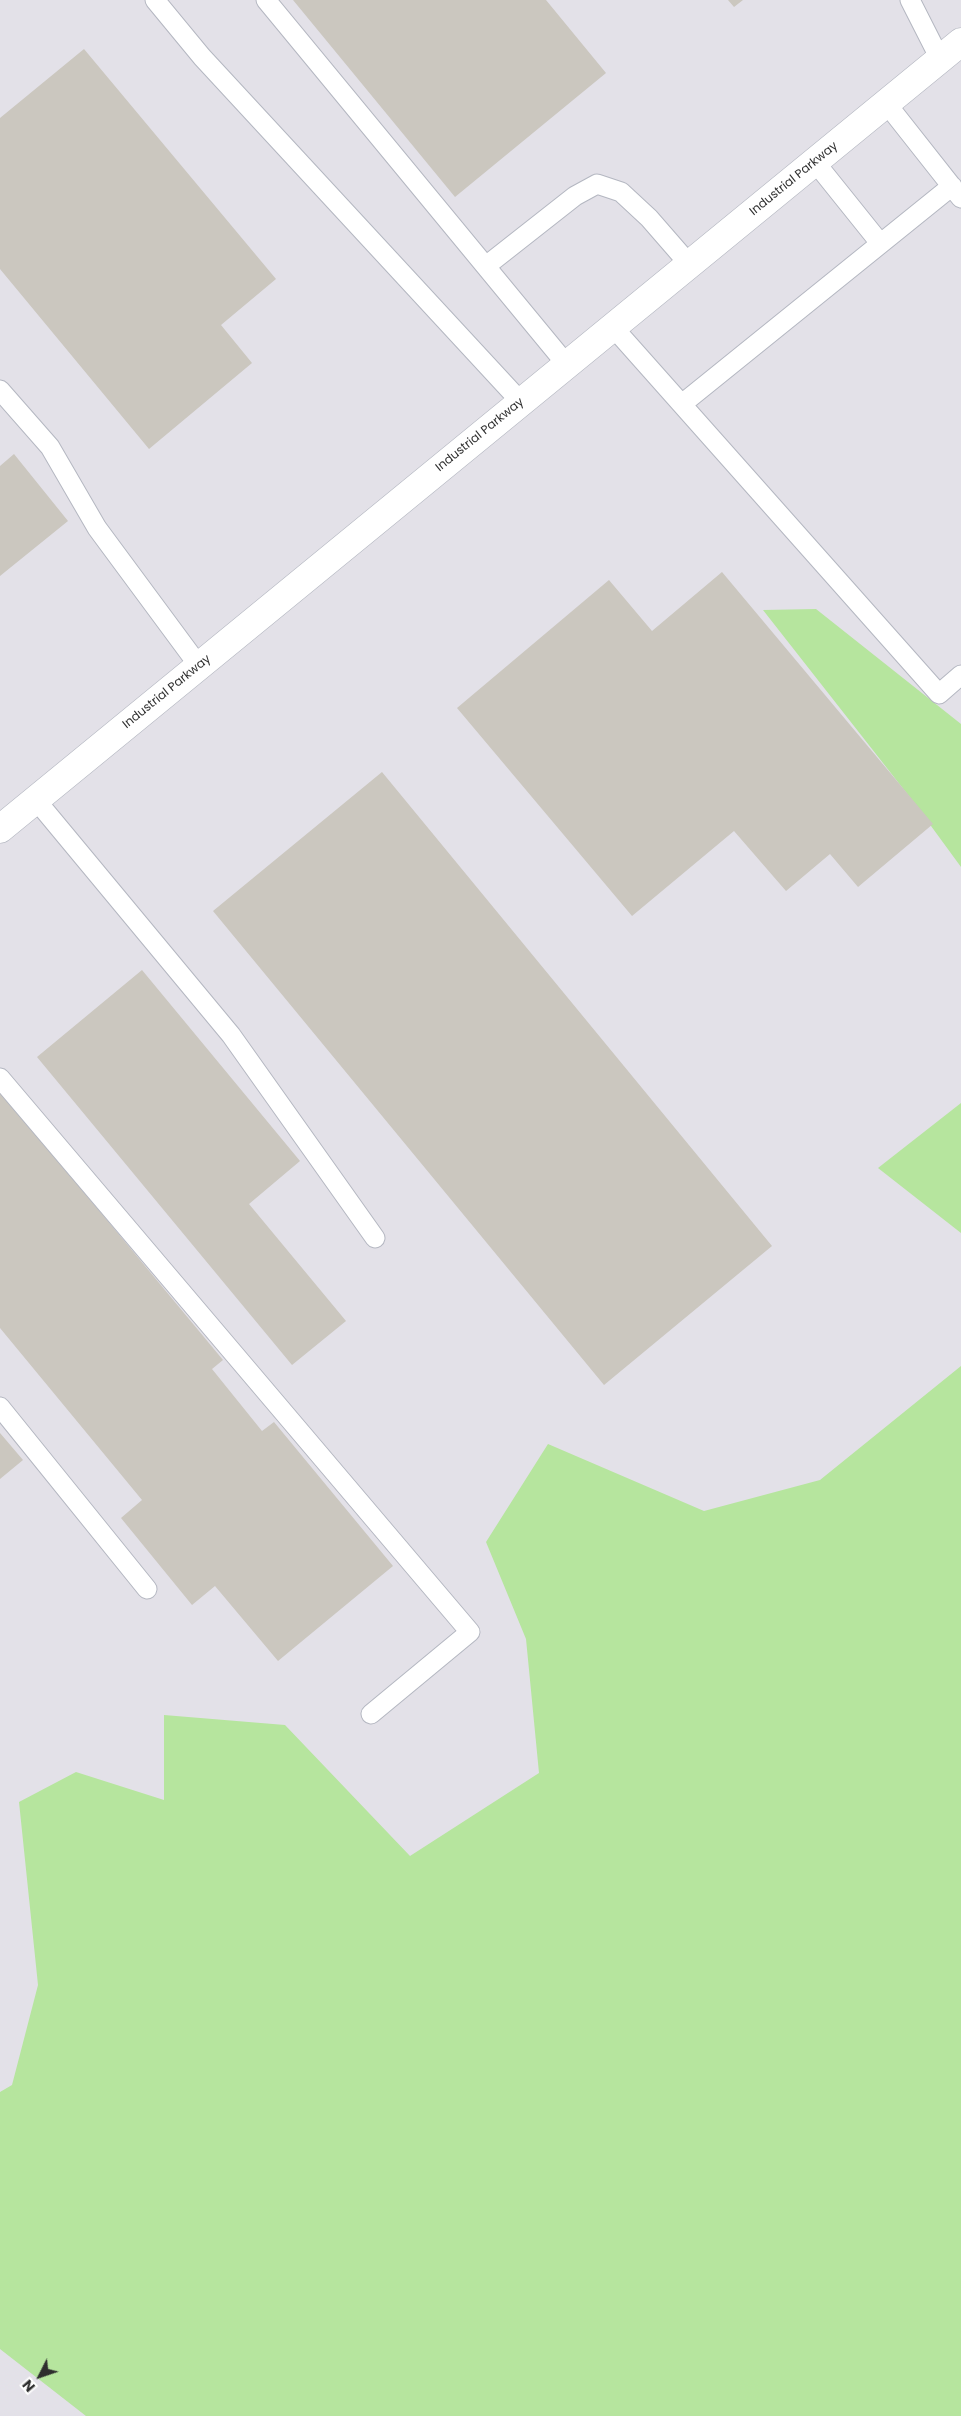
<!DOCTYPE html>
<style>
body{margin:0}
#map{position:relative;width:961px;height:2416px;overflow:hidden;background:#efe9e1;font-family:Poppins,sans-serif}
canvas{display:block}
.north{position:absolute;left:15px;top:2351px;width:50px;height:50px;-webkit-text-stroke:4px #fff;paint-order:stroke;rotate:229deg;font-size:14px;font-weight:700;line-height:20px;text-align:center;color:#2e2e2e}
.north::after{content:'';display:block;margin:auto;width:18px;height:22px;background:#2e2e2e;clip-path:polygon(50% 0,100% 100%,50% 72%,0 100%)}
</style>
<div id="map">
<canvas width="961" height="2416"></canvas>
<div class="north">N</div>
</div>
<script>
const context = document.querySelector('canvas').getContext('2d');
context.lineJoin = 'round';
function fillPath(path, color) { context.fillStyle = color; context.fill(path, 'evenodd'); }
function stroke(path, color, width, dash) { context.strokeStyle = color; context.lineWidth = width; context.lineCap = dash ? 'butt' : 'round'; context.setLineDash(dash || []); context.stroke(path); }
function drawText(font, color, halo, rows, align = 'center') {
  context.font = font + ' Poppins,sans-serif'; context.lineWidth = 5; context.setLineDash([]); context.textBaseline = 'middle'; context.strokeStyle = halo; context.fillStyle = color; for (const [text, x, y, turn = 0] of rows) {
    context.save(); context.translate(x, y); context.rotate((+turn || 0) * Math.PI / 180); context.textAlign = isNaN(turn) ? turn : align; if (halo) context.strokeText(text, 0, 0); context.fillText(text, 0, 0); context.restore();
  }
}
fillPath(new Path2D(`
 M0,0h961v2416h-961z`), '#e3e1e8');
fillPath(new Path2D(`
 M816,609l145,115v143l-49,-67 -149,-190z
 M961,1103v130l-83,-65z
 M961,1366v1050h-875l-86,-67v-257l12,-7 26,-100 -19,-183 57,-30 88,28v-85l121,10 125,131 129,-83 -13,-134 -40,-97 62,-98 156,67 116,-31z`), '#b6e59e');
fillPath(new Path2D(`
 M293,0h253l60,73 -151,124z
 M728,0h15l-9,7z
 M84,49l192,230 -55,46 31,38 -103,86 -149,-180v-151z
 M14,454l54,67 -68,55v-110z
 M722,572l211,252 -75,63 -28,-33 -44,37 -52,-60 -102,85 -175,-208 152,-128 43,51z
 M382,772l390,474 -168,139 -391,-474z
 M142,970l158,191 -51,43 97,117 -54,44 -255,-308z
 M0,1091l223,269 -11,9 50,62 12,-9 119,144 -115,95 -63,-75 -23,19 -71,-87 21,-18 -142,-172z
 M0,1433l23,27 -23,19z`), '#cbc7bf');
const service = new Path2D(`
 M155,0l47,57 319,345
 M266,0l301,365
 M910,0l30,59
 M886,103l75,95
 M815,162l65,81
 M486,266l89,-70 22,-12 24,8 28,26 40,46
 M613,327l326,367 22,-19
 M0,390l50,57 47,81 102,138
 M682,404l270,-218
 M36,800l195,235 144,203
 M0,1078l470,554 -99,82
 M0,1407l147,182`);
const minor = new Path2D(`
 M0,829l961,-787`);
stroke(service, '#b4b7c1', 21);
stroke(minor, '#b4b7c1', 29);
stroke(service, '#fff', 19);
stroke(minor, '#fff', 28);
drawText('12px', '#2e2e2e', '#fff', [
 ["Industrial Parkway",794,179,-39],
 ["Industrial Parkway",480,435,-39],
 ["Industrial Parkway",167,692,-39]
]);
</script>
